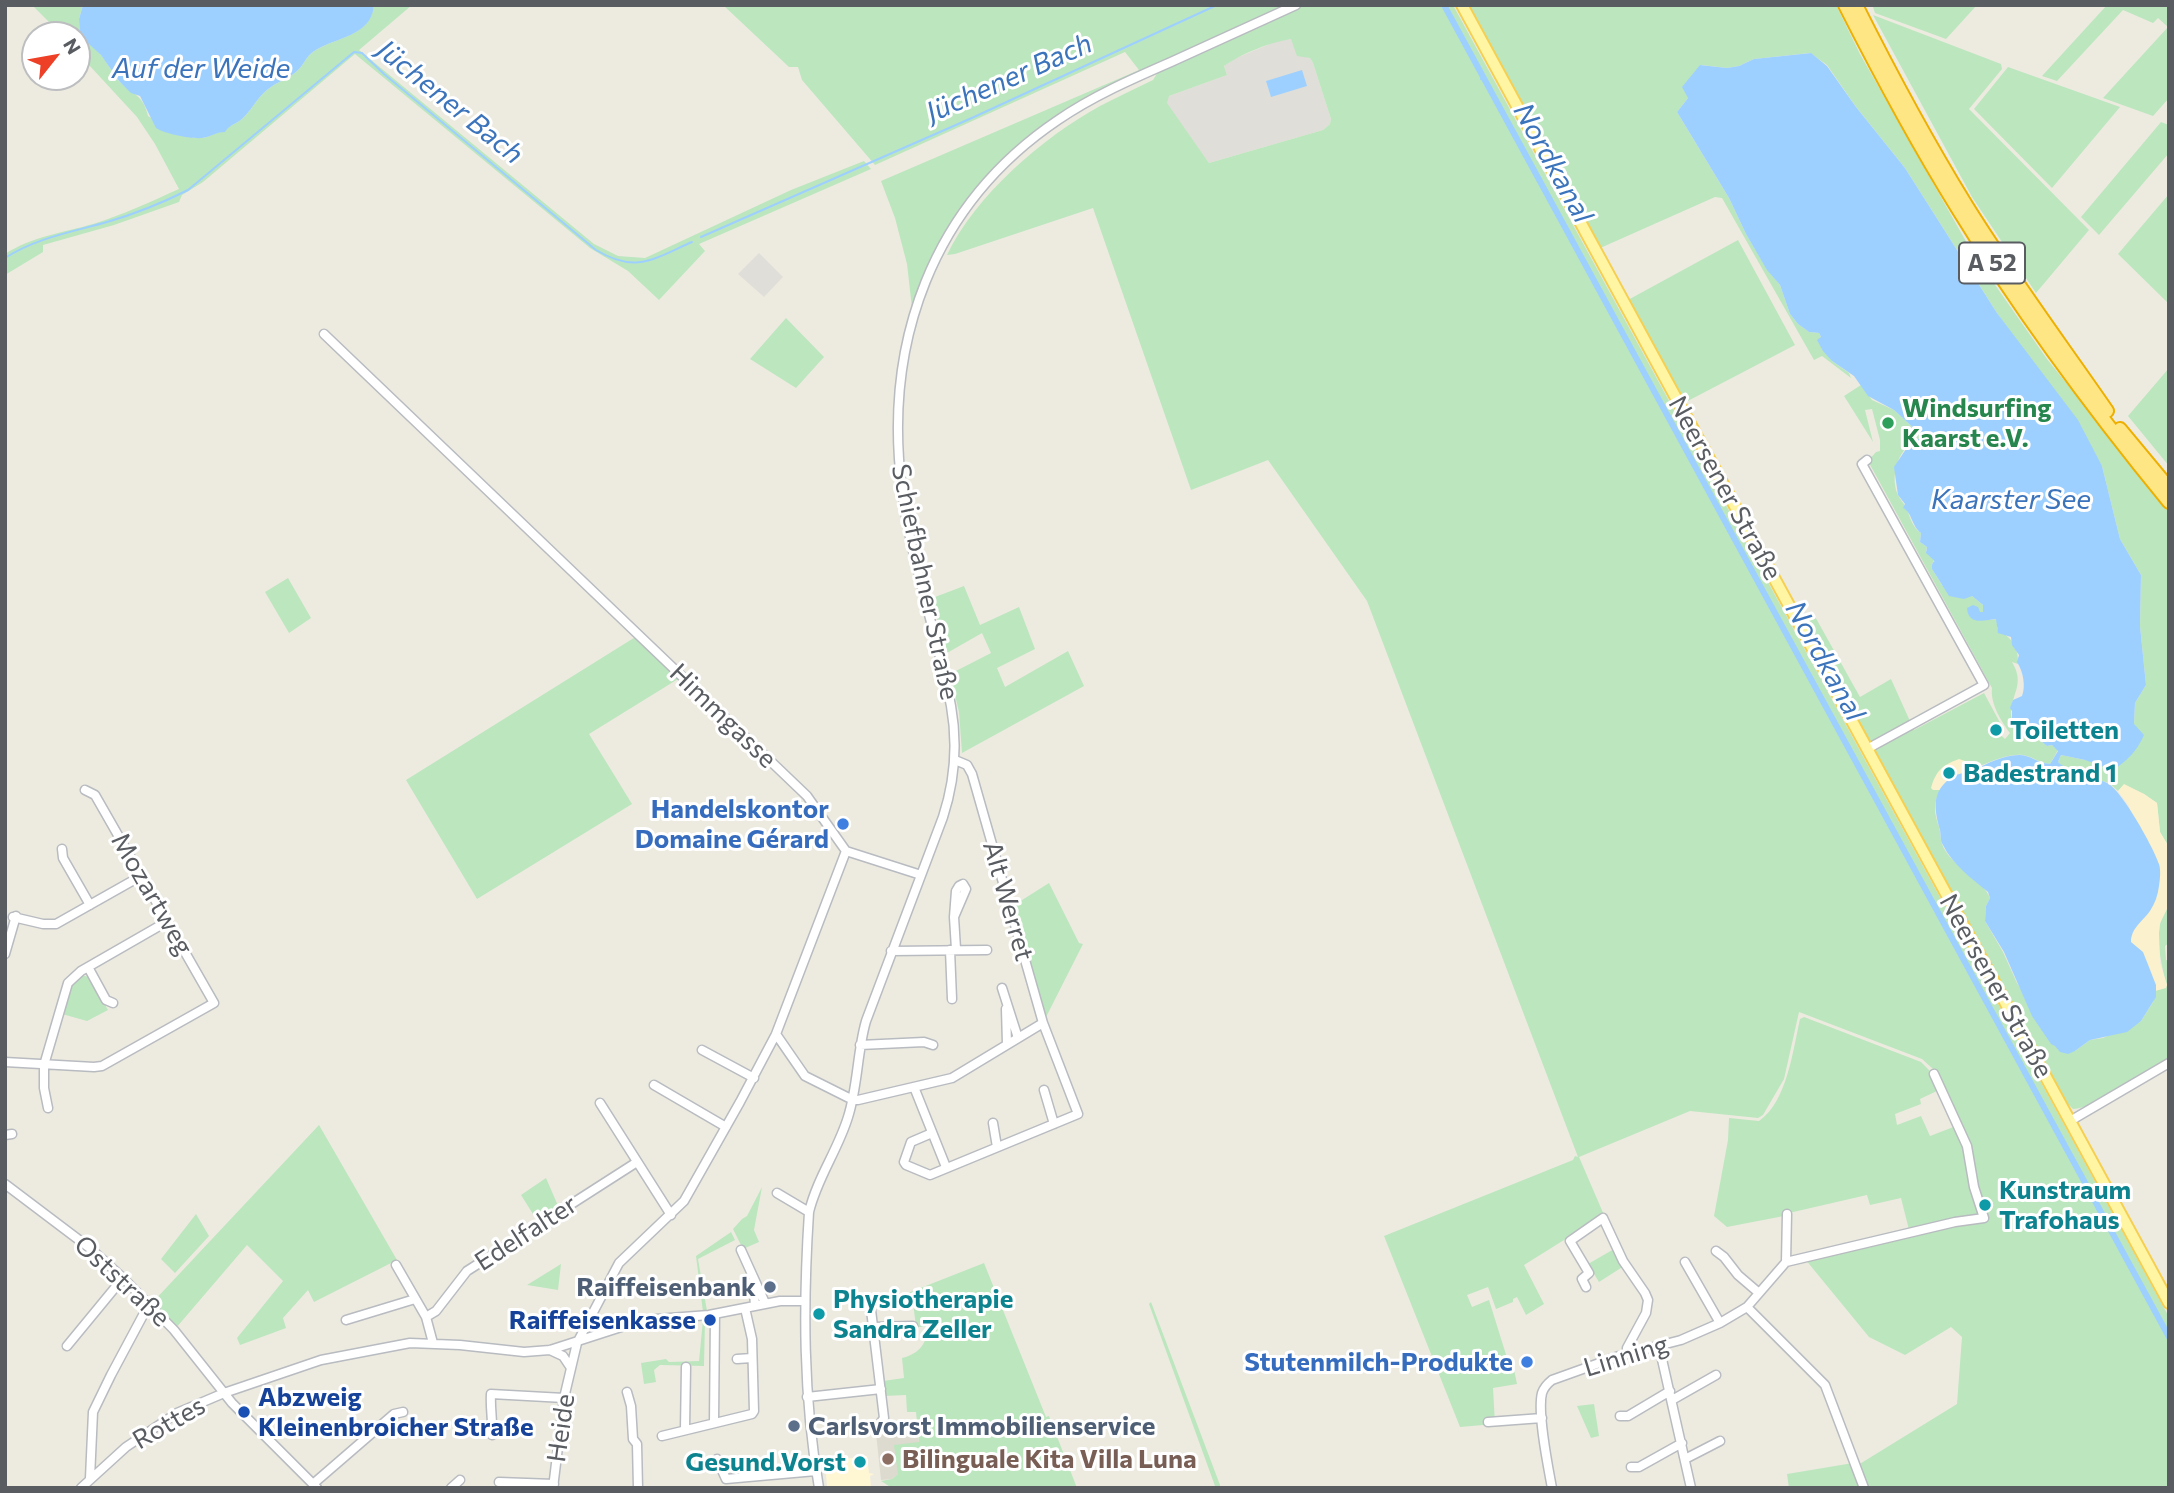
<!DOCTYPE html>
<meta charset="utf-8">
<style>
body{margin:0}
#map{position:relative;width:2174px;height:1493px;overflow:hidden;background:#edebe0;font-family:Commissioner,sans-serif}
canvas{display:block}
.frame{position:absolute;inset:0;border:7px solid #595d62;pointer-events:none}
.north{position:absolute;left:21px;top:21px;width:70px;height:70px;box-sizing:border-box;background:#fff;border:2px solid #bdbec0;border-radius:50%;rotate:59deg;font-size:19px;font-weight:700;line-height:28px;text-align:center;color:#595d62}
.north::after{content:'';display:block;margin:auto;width:24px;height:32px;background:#ed4026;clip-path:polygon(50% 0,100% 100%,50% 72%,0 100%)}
</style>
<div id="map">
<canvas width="2174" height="1493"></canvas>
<div class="frame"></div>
<div class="north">N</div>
</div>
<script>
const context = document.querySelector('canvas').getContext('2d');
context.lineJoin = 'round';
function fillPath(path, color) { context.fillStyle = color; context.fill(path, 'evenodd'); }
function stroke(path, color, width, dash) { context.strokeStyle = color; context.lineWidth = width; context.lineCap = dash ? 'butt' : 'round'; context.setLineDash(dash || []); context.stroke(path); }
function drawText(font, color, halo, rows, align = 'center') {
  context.font = font + ' Commissioner,sans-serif'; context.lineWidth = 6; context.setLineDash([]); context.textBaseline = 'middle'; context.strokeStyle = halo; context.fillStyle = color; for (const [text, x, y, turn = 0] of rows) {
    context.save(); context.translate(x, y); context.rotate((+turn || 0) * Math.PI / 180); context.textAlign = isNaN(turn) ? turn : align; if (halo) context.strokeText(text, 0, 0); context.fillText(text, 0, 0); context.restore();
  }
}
fillPath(new Path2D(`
 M824,1456v2l9,-1 3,3 31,-4 2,17 5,1 -4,2 1,12h-44l-1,-16h-5l-2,-15z`), '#fff7d4');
fillPath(new Path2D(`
 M1291,39l13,17 6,2 3,5 18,56 -1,5 -7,6 -114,33 -43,-60 3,-7 58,-21 -3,-9 10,-7 43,-18z
 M759,253l24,24 -19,20 -26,-23z`), '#e0ded8');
fillPath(new Path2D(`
 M917,1429l2,13 -21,32 -6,5 -11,1 -5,-47z`), '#dddacf');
fillPath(new Path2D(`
 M32,5h51l-4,14 1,17c7,6 15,12 21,19 8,9 12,21 20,28 14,13 22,12 27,33 16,9 35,23 54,22 8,-1 14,-6 23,-7 4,-6 11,-7 17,-12 9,-8 15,-21 25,-29 9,-8 24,-12 32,-21 5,-5 7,-12 14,-17 21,-15 58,-15 61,-47h38l-53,45 235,194 24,12 27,2 146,-68 73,-29 7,8 -172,75 6,7 -46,49 -31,-29 -38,-23 -235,-194 -152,128 -21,13 -3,7 -65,23 -71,20v7l-38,23v-21c28,-18 57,-21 88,-30 29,-9 57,-22 86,-35l-24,-45 -18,-27 -60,-65v-17h-15z
 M723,5h566l-145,66 -2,-2 -3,4c-29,13 -58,26 -85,45 -53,36 -100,91 -127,150 -6,12 -10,26 -15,40l-5,-44 -12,-46 -14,-37 258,-111 -14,-18 -250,113 -73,-85 -4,-13h-9z
 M1304,5h149l716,1312v171h-303l-8,-23 99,-61 5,-67 -11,-10 -46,28 -36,-18 -64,-78 104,-29 -8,-32 -31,7 -3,-10 -78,18v2l-62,12 -13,-11 14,-76 1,-22 30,3c28,-19 34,-71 41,-102l4,-2 117,45 10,10 8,18 -19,9 1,5 -26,10 2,11 24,-9 9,20 26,-10 9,20 11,41 -8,-42 -35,-76 -11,-10 -123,-47 -15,67 -21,36 -5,3 -68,-7 -111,46 25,58 -80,50 20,39 -18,11 -9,-18 -4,2v3l-17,7 -8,-22 -21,8 5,12 17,-7 19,61 4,-1 5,24 -24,4 2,36 -35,3 -76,-191 189,-76 2,-4 3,1 -211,-556 -99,-141 -77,30 -98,-282 -138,46 -8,1c28,-59 96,-118 153,-149 17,-9 35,-17 53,-26l5,-8zM1291,39l6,17 13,2 3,5 18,56 -1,5 -7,6 -114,33 -42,-60 2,-7 58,-21 -3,-9c19,-13 44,-23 67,-27z
 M1468,5h368l24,49 112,198 75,107 122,152v336l-9,-15 -3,-29 -13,-9 -20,-9 -6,6 -9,-8 -21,-6 -8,-6 -16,-2 -6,-7 3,-7 24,5 49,-36 1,-21 11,-18 -6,-59 1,-51 -21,-36 -18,-73 -105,-153 -92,-145 -49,-61 -29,-42 -17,-12 -56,6 -15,7 -12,2 -26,-3 -13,33 -11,14 52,86 17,36 21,35 13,16 10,29 8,10 11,8 10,1 13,28 17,12 2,5 -29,-22 -8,4 -92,-162 -7,-1 -117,52z
 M1874,5h103l-31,34 -71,-26 -2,-6z
 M2107,5h62v93l-16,18 -50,-18 65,-71 -10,-9 -5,5 -30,-13 -66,71 -15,-5z
 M1873,15l128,49 1,5 -33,40 120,121 -53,63 -64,-96z
 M2008,67l112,40 -68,81 -78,-79z
 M2161,122l8,3v28l-70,82 -18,-18z
 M2169,194v110l-51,-50z
 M1738,240l57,105 -113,59 -56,-103z
 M786,318l38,39 -28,31 -46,-29z
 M2169,368v98l-41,-50z
 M1861,385l11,15 22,10 26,24v4c-21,8 -31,37 -22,57 2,5 7,9 9,14 3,9 6,19 14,24l-1,9 7,5 -1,4c14,12 5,7 6,18l10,16 30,11 11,9v7h-3l-7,-6 16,14 8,-1v10c14,8 22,18 21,35l-6,-2c14,23 -2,33 -1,53 0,8 7,14 10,21h14l12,10 5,-1 6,5 -8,14c-10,-1 -17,-7 -27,-9 -18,-2 -39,10 -55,16l-3,-10 -32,29h7c-7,16 -6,21 -1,37 2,6 1,12 3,17 8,22 40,34 48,54l-4,8 -1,15 18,31 14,31 38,62 20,6 15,-11 13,-2 38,-17 12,-19 2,-11 12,-6c-5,-16 -12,-48 -6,-64 2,-5 5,-11 8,-16v38l-4,3 1,14 3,1v98c-21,12 -74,50 -96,50l-7,-7 -223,-409 -17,-27 -26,-46 13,-7 47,84 31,-18 23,51 70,-37 20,37 -3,2 -7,-7 -2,2 13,12 5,-6c-9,-12 -20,-30 -18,-45l-124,-227 8,-9 4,-1v-11l-8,-31 -7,1 8,32 -29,-46z
 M288,578l23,40 -22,15 -24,-41z
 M964,586l16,39 39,-18 16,42 -38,19 8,19 63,-36 16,35 -122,67 -3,-41 -9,-38 41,-21 -9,-20 -35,20 -11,-38 -1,-18z
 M637,636l41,43 -89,55 43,70 -155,95 -71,-119z
 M1049,883l30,60 4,1 -40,79 -32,-116z
 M81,975l8,2 19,33 -21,11 -25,-7 10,-31z
 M319,1125l78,135 -83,42 -6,-12 -25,28 3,10 -46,17 -3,-7 46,-57 -36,-36 -71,83 -25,-24z
 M546,1178l13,30 -21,14 -17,-27z
 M762,1187l-8,43 5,12 -16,7 -10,-20 9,-10 5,-3z
 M196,1214l13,22 -34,37 -14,-14z
 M731,1232l4,8 -37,19 9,52 -4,1 -7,-56z
 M1614,1249l10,17 -25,16 -11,-18z
 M984,1263l62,154 3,-1 28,72h-185l-11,-7 11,-2 6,-5 -4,-29 25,-3 -3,-30h-9l-1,-17 -22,1 -1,-15 21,-3 -2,-20c17,-4 24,-14 27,-31h-13l-3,-25 -22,2 -1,-4z
 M561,1264l-3,26 -31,-5z
 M1151,1302l69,183v3h-7l2,-2 -66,-182z
 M703,1320h2l-1,46 -44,-1 -6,5 2,12 -12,2 -3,-21 25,-4 3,3 30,-1z
 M1594,1404l5,32 -8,2 -14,-32z
 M1853,1463l10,25h-74l-2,-14z`), '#bce6be');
fillPath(new Path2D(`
 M1959,759l6,2 3,10c-12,4 -21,8 -28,19h-7l-2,-2c5,-17 11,-23 28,-29z
 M2124,784l20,10 13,9 3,29 9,15v58l-9,18 -1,10 1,30 7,22 -1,3 -11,3c1,-7 -7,-30 -11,-35 -3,-5 -9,-9 -13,-14 0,-16 18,-28 25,-43l-27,-93 -11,-15z`), '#fbf2cd');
fillPath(new Path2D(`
 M83,5h291c-2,32 -40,32 -61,47 -7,5 -9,12 -14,17 -8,9 -23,13 -32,21 -10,8 -16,21 -25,29 -6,5 -13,6 -17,13 -9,0 -15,5 -23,6 -11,1 -37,-4 -46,-10l-16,-32 -9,-3 -12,-12 -18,-26 -21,-19 -1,-17z
 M1811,53l16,13 29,41 49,61 92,145 81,107 24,46 18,73 21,36 -1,51 6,59 -11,18 -1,21 10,11c-7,16 -17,26 -31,35l-28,-10 -24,-5 -3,7c9,9 36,15 49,21 14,6 47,65 52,81 2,6 1,16 0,22 -1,9 -4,17 -9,25 -8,11 -19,17 -19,31l12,10 13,33v12l-15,24 -14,11 -37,8 -15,11 -7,3 -8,-2 -5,-6 -4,-2 -19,-28 -28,-64 -19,-31 1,-15 4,-8 -2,-6c-16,-13 -36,-28 -45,-47 -3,-4 -2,-10 -3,-15 -5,-18 -9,-36 8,-50 6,-6 16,-7 25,-10 14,-6 30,-15 46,-15 11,0 19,8 31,9l8,-13 -6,-6 -5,1 -12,-10h-14l-5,-9 -4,-2v-14l-2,-3 3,-8 9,-4c4,-10 1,-25 -5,-34l2,-7 -7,-10 -1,-8 -13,-4 -2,-14c-11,1 -28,7 -29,-11l6,-3 5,2 2,5h3v-7l-11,-9 -8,3 -15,-3 -17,-27c-1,-13 9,-2 -6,-16l1,-6 -7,-5 1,-9c-9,-6 -9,-21 -18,-25l2,-4 -7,-9 -4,-28 14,-21 12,-8v-4l-26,-24 -26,-14 -14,-20 -22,-15 -9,-10 -6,-11 4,-3 -2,-4 -10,-1 -11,-8 -8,-10 -10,-29 -13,-15 -21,-36 -17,-36 -52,-86 11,-14 -6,-11 18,-22 27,3 12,-2 15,-7z
 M1302,70l5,16 -36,11 -5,-16z`), '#9ed0ff');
stroke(new Path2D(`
 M1481,79l2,-1
 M701,237l273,-120 243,-112
 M5,258c31,-20 67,-26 102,-36 28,-8 55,-19 81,-32l166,-138 8,1 22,21 212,176c40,24 57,9 96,-8`), '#9ed0ff', 2);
stroke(new Path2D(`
 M1444,5l725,1332`), '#9ed0ff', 6);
const minor = new Path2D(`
 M324,334l483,462 39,55 75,24
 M1867,460l-5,4 122,221 -117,64
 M62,849l1,9 27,47
 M13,917l30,7h13l85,-48
 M954,917l2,-26 3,-5 4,-2 3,5 -12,28 2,32
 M950,950l2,49
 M891,951l96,-1
 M5,954l11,-38
 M88,967l18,33 7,3
 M1002,988l16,50
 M1006,1009l1,35
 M776,1034l29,42 48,24h5l94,-22 91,-55 -71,-249 -5,-9 -12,-5
 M860,1045l64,-3 9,3
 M702,1050l52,28
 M5,1062l89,5 8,-1 112,-63 -119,-208 -10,-5
 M654,1085l72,42
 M914,1087l32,80
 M1044,1090l10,34
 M600,1103l71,112
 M48,1108l-4,-20v-23l24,-82 13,-12 87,-50
 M2070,1121l99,-58
 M993,1123l4,24
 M932,1133l-21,9 -7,20 2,3 24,10 148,-61 -35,-91
 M5,1135l7,-1
 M5,1184l86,65 32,29 51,52 58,73 85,85
 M777,1193l32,19
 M741,1250l24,53
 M1716,1251l8,6 14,18 21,18
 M1685,1262l35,61
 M1786,1262l1,-48
 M396,1265l30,52 7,26
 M753,1281l2,24
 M1586,1287l-4,-8 7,-6 -19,-32 33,-23 20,43 22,32 3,7 -2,13 -19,35 1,6
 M1747,1307l78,78 39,103
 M871,1310l13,108 -5,7
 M426,1317l10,-6 31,-40 170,-109
 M346,1320l69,-21
 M874,1327l39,-1
 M67,1346l56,-68
 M1659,1346l32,142
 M550,1350l13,6 8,12
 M737,1359l15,-1
 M627,1392l4,14 2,33 4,5 1,44
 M807,1397l74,-8
 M1672,1400l44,-25
 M1620,1416h8l42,-25
 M1488,1422l54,-4
 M714,1423l1,-109
 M685,1429l1,-62
 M492,1435c1,-14 -2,-27 -1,-41l73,4
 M662,1436l90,-22 2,-3 -2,-72 -7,-31
 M717,1459l9,20 90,-8
 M1685,1459l35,-18
 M1631,1467h8l43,-24
 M90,1478l3,-66 18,-37 38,-71
 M499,1482l55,2
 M313,1484l81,-70 9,-2
 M81,1488l45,-41 51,-34 47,-20 97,-33 89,-17 50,2 64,7 26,-2 93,-30 66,-5 71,-14h25
 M451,1488l9,-8
 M553,1488l11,-90 13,-55 42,-80 65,-62 56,-99 36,-68 70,-183
 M819,1488c-16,-92 -16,-183 -10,-276 8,-34 29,-62 39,-95 10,-31 9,-65 18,-96l77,-204c12,-37 15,-72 8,-111 -14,-73 -40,-143 -49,-217 -19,-146 30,-284 156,-369 35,-24 74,-41 113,-58 42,-19 83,-38 125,-57
 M1552,1488c-4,-22 -15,-75 -10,-95 2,-6 5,-9 10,-13l67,-24 62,-16 39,-17 27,-16 39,-45 169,-40 29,-4 -10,-31 -7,-41 -33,-72`);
const major = new Path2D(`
 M1462,5l707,1298`);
const highway = new Path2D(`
 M1845,5c35,69 72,138 113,204 63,103 135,200 211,293
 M1856,5c34,68 70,135 110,200 44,71 94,138 141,206
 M2120,429l49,59`);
stroke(minor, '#b8bbc0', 11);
stroke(major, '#f5cf52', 14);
stroke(highway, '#edaf00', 16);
stroke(minor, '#fff', 8);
stroke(major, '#fff5a3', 10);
stroke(highway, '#ffe685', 12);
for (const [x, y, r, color] of [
 [1888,423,7,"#2e9e5b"],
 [1996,730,7,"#0f9aa8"],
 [1949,773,7,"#0f9aa8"],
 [843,824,7,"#3f7fe0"],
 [1985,1205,7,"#0f9aa8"],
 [770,1287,7,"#5c6f8a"],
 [819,1314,7,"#0f9aa8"],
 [710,1320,7,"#1a4fb4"],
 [1527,1362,7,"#3f7fe0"],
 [244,1412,7,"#1a4fb4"],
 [794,1426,7,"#5c6f8a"],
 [888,1459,7,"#8d6e63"],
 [860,1462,7,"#0f9aa8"]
]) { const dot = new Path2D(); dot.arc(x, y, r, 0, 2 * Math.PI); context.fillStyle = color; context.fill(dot); stroke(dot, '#fff', 2.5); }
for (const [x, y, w] of [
 [1992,263,66]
]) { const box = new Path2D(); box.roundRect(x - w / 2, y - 20.5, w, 41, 5); context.fillStyle = '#fff'; context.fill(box); stroke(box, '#595d62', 2); }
drawText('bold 24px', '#595d62', null, [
 ["A 52",1992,263]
]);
drawText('bold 26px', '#27864d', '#fff', [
 ["Windsurfing",1902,408],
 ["Kaarst e.V.",1902,438]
], 'left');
drawText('26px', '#595d62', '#fff', [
 ["Neersener Straße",1725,488,61],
 ["Schiefbahner Straße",925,582,78],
 ["Himmgasse",723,716,44],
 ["Mozartweg",152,894,60],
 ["Alt Werret",1008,901,74],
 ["Neersener Straße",1996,986,61],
 ["Edelfalter",526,1233,-33],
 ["Oststraße",122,1281,43],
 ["Linning",1626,1356,-17],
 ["Rottes",169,1423,-30],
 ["Heide",561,1428,-82]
]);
drawText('bold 26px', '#0d838f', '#fff', [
 ["Toiletten",2010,730],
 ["Badestrand 1",1963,773],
 ["Kunstraum",1999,1190],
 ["Trafohaus",1999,1220],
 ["Physiotherapie",833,1299],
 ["Sandra Zeller",833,1329],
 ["Gesund.Vorst",846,1462,"right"]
], 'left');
drawText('bold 26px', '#366cbe', '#fff', [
 ["Handelskontor",829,809],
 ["Domaine Gérard",829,839],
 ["Stutenmilch-Produkte",1513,1362]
], 'right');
drawText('bold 26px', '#4e5e75', '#fff', [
 ["Raiffeisenbank",756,1287],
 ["Carlsvorst Immobilienservice",808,1426,"left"]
], 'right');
drawText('bold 26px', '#164399', '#fff', [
 ["Raiffeisenkasse",696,1320],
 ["Abzweig",258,1397,"left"],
 ["Kleinenbroicher Straße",258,1427,"left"]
], 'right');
drawText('bold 26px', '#785e54', '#fff', [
 ["Bilinguale Kita Villa Luna",902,1459]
], 'left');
drawText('italic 28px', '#3c74bc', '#fff', [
 ["Auf der Weide",201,69],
 ["Jüchener Bach",1009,78,-24],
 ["Jüchener Bach",450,102,39],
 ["Nordkanal",1553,163,61],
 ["Kaarster See",2011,500],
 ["Nordkanal",1825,661,61]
]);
</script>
